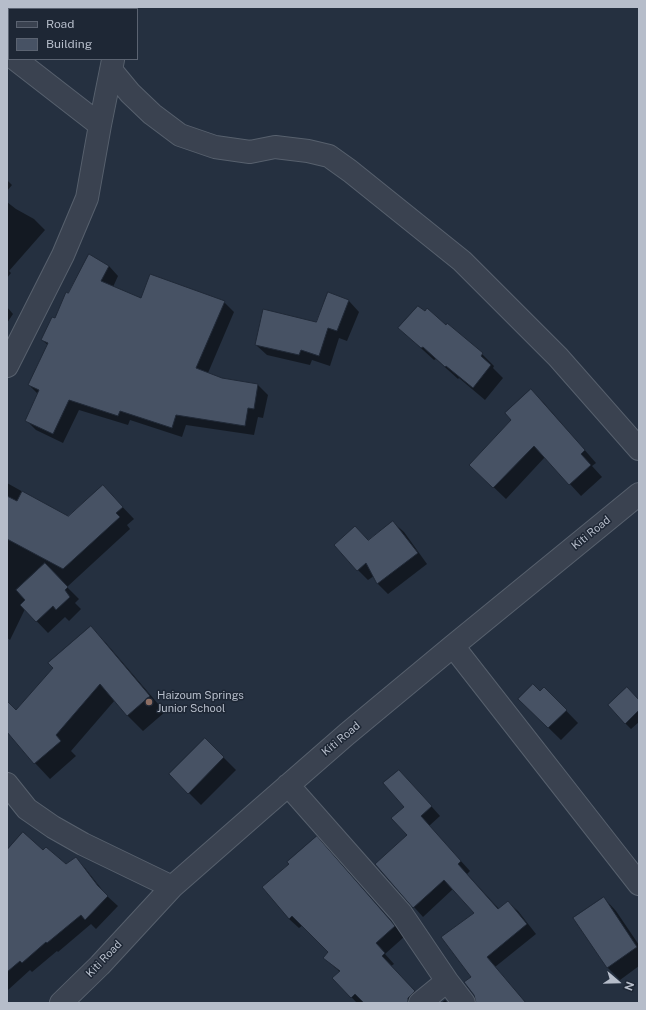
<!DOCTYPE html>
<style>
body{margin:0}
#map{position:relative;width:646px;height:1010px;overflow:hidden;background:#253040;font-family:"Public Sans",sans-serif}
canvas{display:block}
.frame{position:absolute;inset:0;border:8px solid #b6bdca;pointer-events:none}
.legend{position:absolute;left:8px;top:8px;width:130px;height:52px;box-sizing:border-box;background:#1e2735;border:1px solid #5b6371;margin:0;padding:5px 7px;list-style:none;font-size:12px;color:#b6bdca}
.legend li{display:flex;align-items:center;gap:8px;height:20px}
.legend b{width:20px;border:1px solid #5b6371}
.north{position:absolute;left:598px;top:962px;width:40px;height:40px;-webkit-text-stroke:3px #1e2735;paint-order:stroke;rotate:110deg;font-size:11px;font-weight:700;line-height:16px;text-align:center;color:#b6bdca}
.north::after{content:'';display:block;margin:auto;width:14px;height:18px;background:#b6bdca;clip-path:polygon(50% 0,100% 100%,50% 72%,0 100%)}
</style>
<div id="map">
<canvas width="646" height="1010"></canvas>
<div class="frame"></div>
<ul class="legend">
<li><b style="height:5px;background:#3a4250"></b>Road</li>
<li><b style="height:11px;background:#475264"></b>Building</li>
</ul>
<div class="north">N</div>
</div>
<script>
const context = document.querySelector('canvas').getContext('2d');
context.lineJoin = 'round';
function fillPath(path, color) { context.fillStyle = color; context.fill(path, 'evenodd'); }
function stroke(path, color, width, dash) { context.strokeStyle = color; context.lineWidth = width; context.lineCap = dash ? 'butt' : 'round'; context.setLineDash(dash || []); context.stroke(path); }
function drawText(font, color, halo, rows, align = 'center') {
  context.font = font + ' "Public Sans",sans-serif'; context.lineWidth = 3; context.setLineDash([]); context.textBaseline = 'middle'; context.strokeStyle = halo; context.fillStyle = color; for (const [text, x, y, turn = 0] of rows) {
    context.save(); context.translate(x, y); context.rotate((+turn || 0) * Math.PI / 180); context.textAlign = isNaN(turn) ? turn : align; if (halo) context.strokeText(text, 0, 0); context.fillText(text, 0, 0); context.restore();
  }
}
fillPath(new Path2D(`
 M7,180l5,5 -5,6z
 M7,202l9,7 18,10 11,11 -36,41 2,2 -4,5z
 M109,266l9,10 -5,11 28,13 83,2 10,10 -26,61 14,6 36,6 10,10 -5,23 -5,-1 -4,18 -68,-10 -4,12 -52,-17 -2,5 -49,-15 -16,33 -27,-13 -10,-10 12,-26 -9,-9 19,-40 -6,-5 13,-21 14,-25z
 M349,301l10,11 -12,29 -8,-3 -9,28 -18,-6 -2,5 -43,-10 -11,-10 61,-22z
 M7,307l6,7 -6,9z
 M446,326l36,28 12,12 -1,2 10,10 -18,22 -26,-22 -1,1 -22,-20 -2,1 -22,-20z
 M531,391l12,11 53,61 -4,3 10,11 -21,19 -36,-39 -39,42 -24,-23 31,-56z
 M7,483l61,34 46,-19 20,21 -7,6 3,4 -63,58 12,12 -4,4 6,6 -12,12 -4,-4 -17,16 -23,-24 -15,31 -3,-2z
 M393,522l11,10 23,32 -39,30 -10,-10 -4,-8 -6,4 -10,-10 10,-28z
 M91,628l15,15 59,69 -22,19 -15,-15 -13,-16 -44,51 5,5 -26,23 -15,-16 -28,-31v-30l9,9z
 M544,688l34,35 -17,17 -42,-41 21,-7z
 M639,701v21l-8,7 -6,-6z
 M205,739l31,31 -35,35 -31,-31z
 M408,780l32,36 -11,10 41,45 -3,3 32,35 9,-7 10,9 18,23 -41,33 31,36h-49l-4,-26 2,-64 -22,-24 -30,28 -9,-10 -9,-100z
 M326,847l75,85 3,5 -19,17 9,10 -3,2 26,27 -10,10h-50l-24,-25 7,-6 -16,-14 5,-6 -26,-27 -4,3 -10,-9 -26,-31z
 M7,849l1,1 36,1 22,14 9,-7 10,10 22,28 11,10 -22,23 -5,-5 -33,28 -1,-1 -25,21 -2,-2 -22,20 -1,-2z
 M604,898l12,13 23,34v21l-19,14 -13,-13z
 M445,1000l3,3h-7z`), '#0007');
const building = new Path2D(`
 M89,254l20,12 -8,15 40,17 9,-24 75,27 -29,67 26,10 36,6 -4,25 -6,-1 -3,18 -69,-11 -4,13 -52,-17 -2,5 -49,-16 -16,34 -28,-13 14,-31 -11,-5 20,-42 -7,-3 11,-23 3,1 11,-26 2,1z
 M328,292l21,8 -12,31 -9,-3 -9,28 -18,-6 -2,5 -44,-10 8,-36 53,13z
 M418,306l7,5 2,-3 19,17 1,-2 36,30 -2,3 10,9 -18,23 -27,-22 -1,1 -22,-20 -2,1 -23,-20z
 M531,389l54,61 -4,4 10,11 -22,20 -35,-39 -41,42 -24,-23 42,-45 -6,-7z
 M103,485l20,22 -7,6 4,4 -57,52 -56,-30v-43l10,5 5,-10 46,25z
 M393,521l25,32 -41,31 -11,-21 -9,8 -23,-26 21,-19 13,14z
 M45,563l23,24 -3,3 5,7 -14,13 -3,-4 -17,16 -16,-17 5,-5 -9,-10z
 M91,626l59,70 -23,20 -27,-32 -44,51 5,6 -27,23 -27,-32v-31l9,9 37,-42 -5,-5z
 M533,684l7,7 4,-4 23,23 -19,18 -30,-29z
 M627,687l12,13v10l-14,14 -17,-19z
 M205,738l19,19 -36,37 -19,-20z
 M399,770l33,36 -11,10 40,45 -3,3 40,45 10,-8 19,23 -40,33 39,46h-50l-2,-8 -10,-13 7,-5 -30,-40 33,-24 -30,-33 -31,28 -38,-44 32,-29 -16,-17 13,-11 -21,-24z
 M23,832l20,18 3,-3 20,17 10,-7 22,29 10,10 -23,24 -4,-5 -34,28 -1,-1 -24,21 -2,-2 -13,11v-122z
 M317,836l74,85 4,5 -19,17 9,10 -3,3 33,35 -7,7v5h-44l-9,-9 -4,4 -19,-20 8,-7 -17,-13 5,-6 -36,-36 -3,3 -27,-32 27,-23 -2,-2z
 M604,897l33,50 -30,21 -34,-50z`);
fillPath(building, '#475264');
stroke(building, '#202937', 1);
const minor = new Path2D(`
 M123,9v-2
 M111,70l19,23 22,21 28,21 35,12 35,5 25,-5 33,4 21,5 21,15 112,90 96,96 81,92
 M100,125l13,-65
 M7,366l56,-111 24,-57 13,-73 -85,-66
 M453,646l186,238
 M7,784l20,25 26,18 30,17 89,43
 M288,785l113,128 46,68 -27,22
 M447,981l17,22
 M61,1003l39,-38 72,-78 89,-78 86,-75 106,-88 186,-152`);
stroke(minor, '#57606d', 24);
stroke(minor, '#3a4250', 22);
for (const [x, y, r, color] of [
 [149,702,4,"#8d6e63"]
]) { const dot = new Path2D(); dot.arc(x, y, r, 0, 2 * Math.PI); context.fillStyle = color; context.fill(dot); stroke(dot, '#1e2735', 1.5); }
drawText('11px', '#b6bdca', '#1e2735', [
 ["Kiti Road",591,533,-39],
 ["Kiti Road",341,739,-40],
 ["Kiti Road",104,959,-46]
]);
drawText('11px', '#b6bdca', '#1e2735', [
 ["Haizoum Springs",157,696],
 ["Junior School",157,709]
], 'left');
</script>
